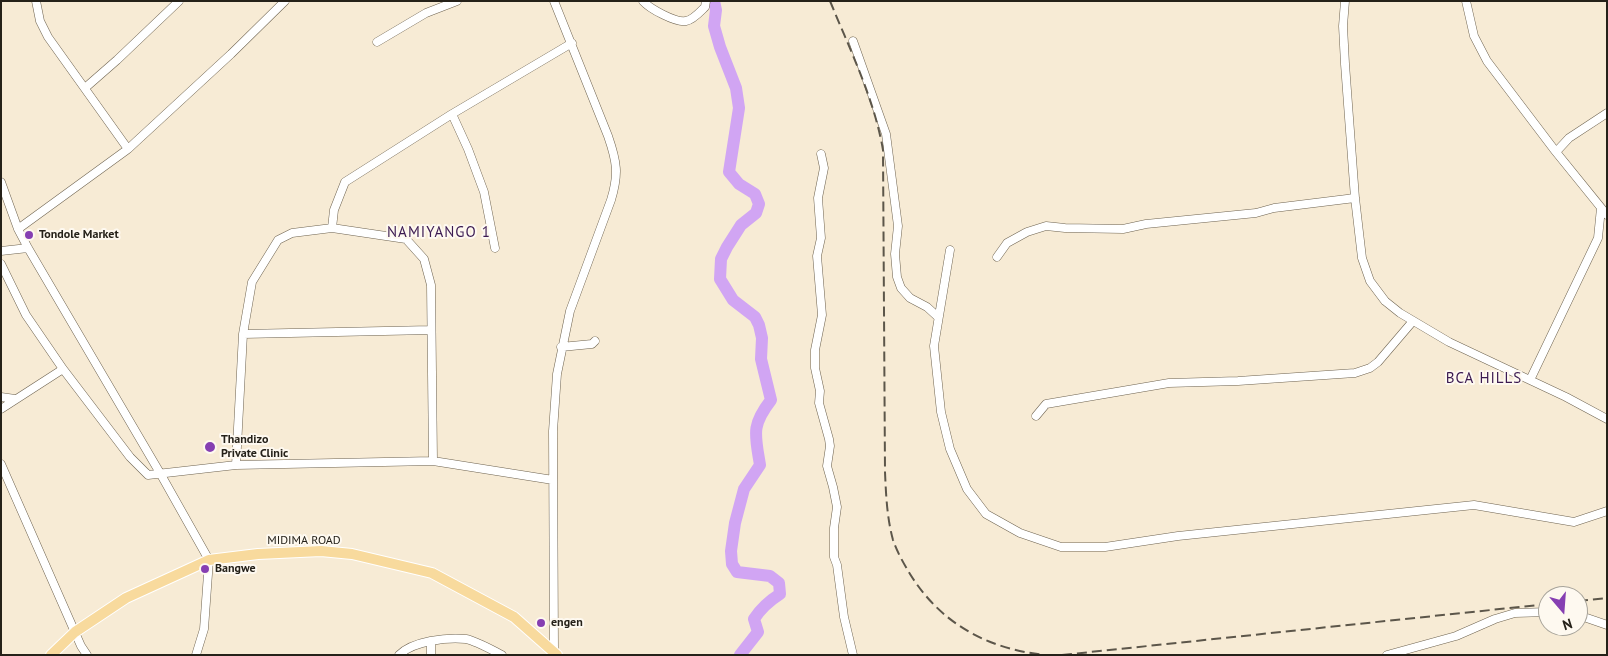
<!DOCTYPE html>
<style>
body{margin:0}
#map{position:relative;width:1608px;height:656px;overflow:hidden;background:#f7ebd5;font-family:"PT Sans",sans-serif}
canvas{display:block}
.frame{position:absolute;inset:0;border:2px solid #252119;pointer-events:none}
.north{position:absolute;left:1538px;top:586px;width:50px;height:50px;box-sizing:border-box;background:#fef9f0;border:1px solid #a7a39a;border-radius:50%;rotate:162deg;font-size:14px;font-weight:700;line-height:20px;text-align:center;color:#252119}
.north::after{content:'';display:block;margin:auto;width:18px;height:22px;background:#863fb2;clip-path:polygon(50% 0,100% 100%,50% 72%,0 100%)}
</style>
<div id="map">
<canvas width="1608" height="656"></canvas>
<div class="frame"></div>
<div class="north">N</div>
</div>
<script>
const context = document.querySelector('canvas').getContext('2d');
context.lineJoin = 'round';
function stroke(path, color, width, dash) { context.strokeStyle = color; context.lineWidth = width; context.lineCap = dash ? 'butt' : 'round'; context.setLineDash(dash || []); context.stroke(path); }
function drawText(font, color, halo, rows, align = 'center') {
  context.font = font + ' "PT Sans",sans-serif'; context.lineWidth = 4; context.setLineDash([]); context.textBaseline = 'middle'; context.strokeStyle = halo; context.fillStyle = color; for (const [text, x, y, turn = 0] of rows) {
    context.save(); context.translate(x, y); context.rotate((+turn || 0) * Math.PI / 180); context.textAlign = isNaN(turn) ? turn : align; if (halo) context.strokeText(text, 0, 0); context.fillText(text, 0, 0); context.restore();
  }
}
stroke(new Path2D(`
 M714,1l2,9 -2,16 6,21 16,41 3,20 -10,64 10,12 16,10 4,10 -3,9 -15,12 -14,22 -6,12 -1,20 13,21 22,17 4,8 3,13 -1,21 10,41c-20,26 -16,34 -11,65l-16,24 -9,34 -4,28 1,13 5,8 33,4 9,7 1,11c-11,7 -19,14 -26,25l4,13 -18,23`), '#d1a5f3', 12);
const minor = new Path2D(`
 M36,1l4,20 8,16 80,112
 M643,1c7,8 33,22 43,20 7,-1 14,-9 19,-14l1,-6
 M1345,1l-2,25 2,38 10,134 7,60 8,23 15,20 15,12 49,29 117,55 41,22
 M1466,1l8,35 13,25 69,91 51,63
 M853,41l33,93 12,92 -3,28 2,23 4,11 9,10 17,9 11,10
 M377,42l49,-29 31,-12
 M85,88l32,-28 62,-59
 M452,114l16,35 16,43 11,56
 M1556,152l13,-14 38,-25
 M821,154l3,14 -6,30 3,40 -4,18 5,59 -7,35v18l5,23 -1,12 10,36 1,7 -3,20 6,21 4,20 -3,21v29l3,8 7,52 9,38
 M1,182l17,47 10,19 132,225 49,87 -5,69 -8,26
 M332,228l2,-18 11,-28 107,-68 120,-71
 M18,229l110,-80 103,-95 54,-53
 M950,250l-16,96 7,66 9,37 17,40 19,25 34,19 41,14h44l73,-11 296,-31 100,17 33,-11
 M1,251l27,-3
 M997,257l10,-14 20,-11 19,-6 19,2 58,1 23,-5 110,-11 18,-5 81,-10
 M1,264l25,51 37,54 67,88 18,18 88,-10 197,-4
 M243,334l188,-4
 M561,347l31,-3 3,-3
 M1530,380l68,-142 3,-30
 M1,397l14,2
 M1,409l62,-40
 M1036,416l10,-12 123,-21 69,-2 117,-8 15,-5 8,-6 35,-41
 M1,464l80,182 6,9
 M236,465l7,-131 9,-52 26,-42 14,-7 40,-5 74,11 18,20 7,26 2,176 120,19
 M1578,615l29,10
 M431,641v14
 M554,651l-1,-220 4,-57 13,-63 41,-111c8,-26 6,-38 -3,-64l-54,-135
 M399,655c14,-14 48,-18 67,-16 10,2 26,11 36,16
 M1387,655l69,-19 39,-17 20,-6 33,-1`);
const major = new Path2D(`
 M51,655l24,-23 51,-34 83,-38 49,-6 63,-3 31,3 80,19 82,44 43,38`);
stroke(minor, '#6e6350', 9);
stroke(major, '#fff', 12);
stroke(minor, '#fff', 8);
stroke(major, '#f8da9d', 10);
stroke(new Path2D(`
 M830,1c20,49 44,97 53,149l2,322c1,23 2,46 8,68 4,12 11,24 17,34 31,50 78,75 135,81
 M1578,601l29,-3
 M1062,655l486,-51`), '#5c564a', 2, [10, 5]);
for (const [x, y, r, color] of [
 [29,235,5,"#863fb2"],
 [210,447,6,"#863fb2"],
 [205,569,5,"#863fb2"],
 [541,623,5,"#863fb2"]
]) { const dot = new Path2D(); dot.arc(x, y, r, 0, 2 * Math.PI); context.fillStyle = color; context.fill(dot); stroke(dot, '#fef9f0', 2); }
drawText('bold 12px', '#252119', '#fef9f0', [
 ["Tondole Market",39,235],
 ["Thandizo",221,440],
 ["Private Clinic",221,454],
 ["Bangwe",215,569],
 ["engen",551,623]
], 'left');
drawText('12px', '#252119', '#fef9f0', [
 ["MIDIMA ROAD",304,541]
]);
context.letterSpacing = '1px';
drawText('15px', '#3b1a51', '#fef9f0', [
 ["NAMIYANGO 1",439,233],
 ["BCA HILLS",1484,379]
]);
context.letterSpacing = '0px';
</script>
